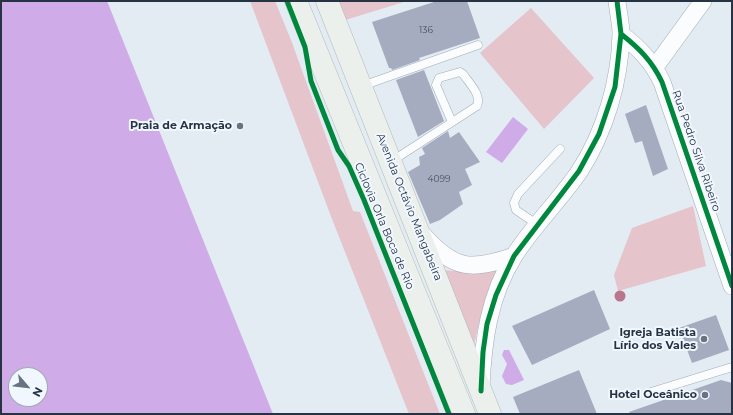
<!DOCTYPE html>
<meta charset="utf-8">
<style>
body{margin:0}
#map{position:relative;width:733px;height:415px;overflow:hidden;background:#e3ebf3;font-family:Montserrat,sans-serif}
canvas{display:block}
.frame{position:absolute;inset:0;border:2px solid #263342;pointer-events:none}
.north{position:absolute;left:8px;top:367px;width:40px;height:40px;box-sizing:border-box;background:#f0f7ff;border:1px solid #9fa9b3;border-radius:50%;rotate:118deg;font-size:11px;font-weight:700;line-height:16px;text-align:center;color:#263342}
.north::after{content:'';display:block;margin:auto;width:14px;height:18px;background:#687380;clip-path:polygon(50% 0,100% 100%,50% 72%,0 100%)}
</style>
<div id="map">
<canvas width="733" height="415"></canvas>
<div class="frame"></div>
<div class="north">N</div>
</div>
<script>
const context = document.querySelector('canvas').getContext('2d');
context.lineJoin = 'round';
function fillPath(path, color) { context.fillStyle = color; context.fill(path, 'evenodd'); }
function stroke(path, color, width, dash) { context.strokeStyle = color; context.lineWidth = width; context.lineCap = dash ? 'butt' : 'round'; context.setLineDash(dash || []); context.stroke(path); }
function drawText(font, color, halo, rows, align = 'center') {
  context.font = font + ' Montserrat,sans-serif'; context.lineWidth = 4; context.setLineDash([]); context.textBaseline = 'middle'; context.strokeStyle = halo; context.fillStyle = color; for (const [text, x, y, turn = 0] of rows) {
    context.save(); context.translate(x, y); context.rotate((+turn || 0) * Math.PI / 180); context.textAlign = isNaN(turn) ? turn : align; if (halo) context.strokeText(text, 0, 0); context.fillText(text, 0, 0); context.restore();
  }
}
fillPath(new Path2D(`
 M250,1h25l16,39 62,171 7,1 80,202h-31l-77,-195z
 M334,1h73l-65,20z
 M531,8l63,70 -50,51 -64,-76z
 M693,206l13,60 -88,25 -4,-16 18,-47z
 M500,269c-16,28 -20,50 -27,81l-30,-80 40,3z`), '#e5c4cb');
fillPath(new Path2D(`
 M1,1h106l166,413h-272zM16,375h24v24h-24z
 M513,117l15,12 -26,34 -16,-11z
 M504,350h5l15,30 -12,5 -6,-1 -4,-8 5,-12 -5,-9z`), '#cfabe8');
fillPath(new Path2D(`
 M437,1h30l13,37 -61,20 1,2 -28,10 -1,-2h-2l-17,-46z
 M424,70l20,51 -26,16 -22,-57z
 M646,105l22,64 -15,7 -11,-35 -7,2 -10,-29z
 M448,131l2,7 9,-6 21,30 -15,7 7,16 -13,7 4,12 -23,16 -10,4 -22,-52 12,-7 -1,-8 6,-3 -3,-6z
 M594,290l16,39 -78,36 -20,-39z
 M716,315l13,35 -37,13 -13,-35z
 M579,370l18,44h-77l-7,-17z
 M721,380l11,3v31h-102l-1,-2z`), '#a5acbf');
const lane = new Path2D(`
 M362,86l116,-41
 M392,161l85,-55c5,-11 -8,-23 -14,-32l-3,-2 -21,6 -3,7 16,37
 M538,225l-22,-15 -2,-7 4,-9 42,-45
 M651,392l81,-25`);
const street = new Path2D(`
 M621,34c18,14 31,27 41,48l70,204
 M655,67l48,-66
 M423,235c31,35 48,36 91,21
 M481,387c2,-46 8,-91 33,-131 19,-30 45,-55 65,-84 26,-40 41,-91 42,-138 0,-11 -3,-22 -4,-33`);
const primary = new Path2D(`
 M296,1l168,413
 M327,1l163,413`);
stroke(lane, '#a3adb7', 9);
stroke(street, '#a3adb7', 18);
stroke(primary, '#b2bbb7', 23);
stroke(lane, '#fbfcfd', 8);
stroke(street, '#fbfcfd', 17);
stroke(primary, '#ecf0ec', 22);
stroke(new Path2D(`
 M287,1l18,46 6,34 27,69 11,16 15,34 85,214
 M621,34c18,14 31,27 41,48l70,204
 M481,391l2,-39 4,-28 9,-29 18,-39 65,-85 20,-37 16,-47 6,-53 -4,-33`), '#00873e', 5);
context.fillStyle = '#b9768d';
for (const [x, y] of [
 [620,296]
]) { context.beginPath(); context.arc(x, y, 5.5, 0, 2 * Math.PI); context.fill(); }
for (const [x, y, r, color] of [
 [240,126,4,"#687380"],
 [704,339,4,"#687380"],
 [705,395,4,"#687380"]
]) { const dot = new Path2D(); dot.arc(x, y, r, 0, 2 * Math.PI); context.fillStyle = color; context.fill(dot); stroke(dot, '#f0f7ff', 1.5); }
drawText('9px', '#465161', null, [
 ["136",426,30],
 ["4099",439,179]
]);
drawText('bold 11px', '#263342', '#f0f7ff', [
 ["Praia de Armação",232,126],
 ["Igreja Batista",696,333],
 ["Lírio dos Vales",696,346],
 ["Hotel Oceânico",697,395]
], 'right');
drawText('11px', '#263342', '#f0f7ff', [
 ["Rua Pedro Silva Ribeiro",696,151,71],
 ["Avenida Octávio Mangabeira",409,207,68],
 ["Ciclovia Orla Boca de Rio",384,226,67]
]);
</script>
